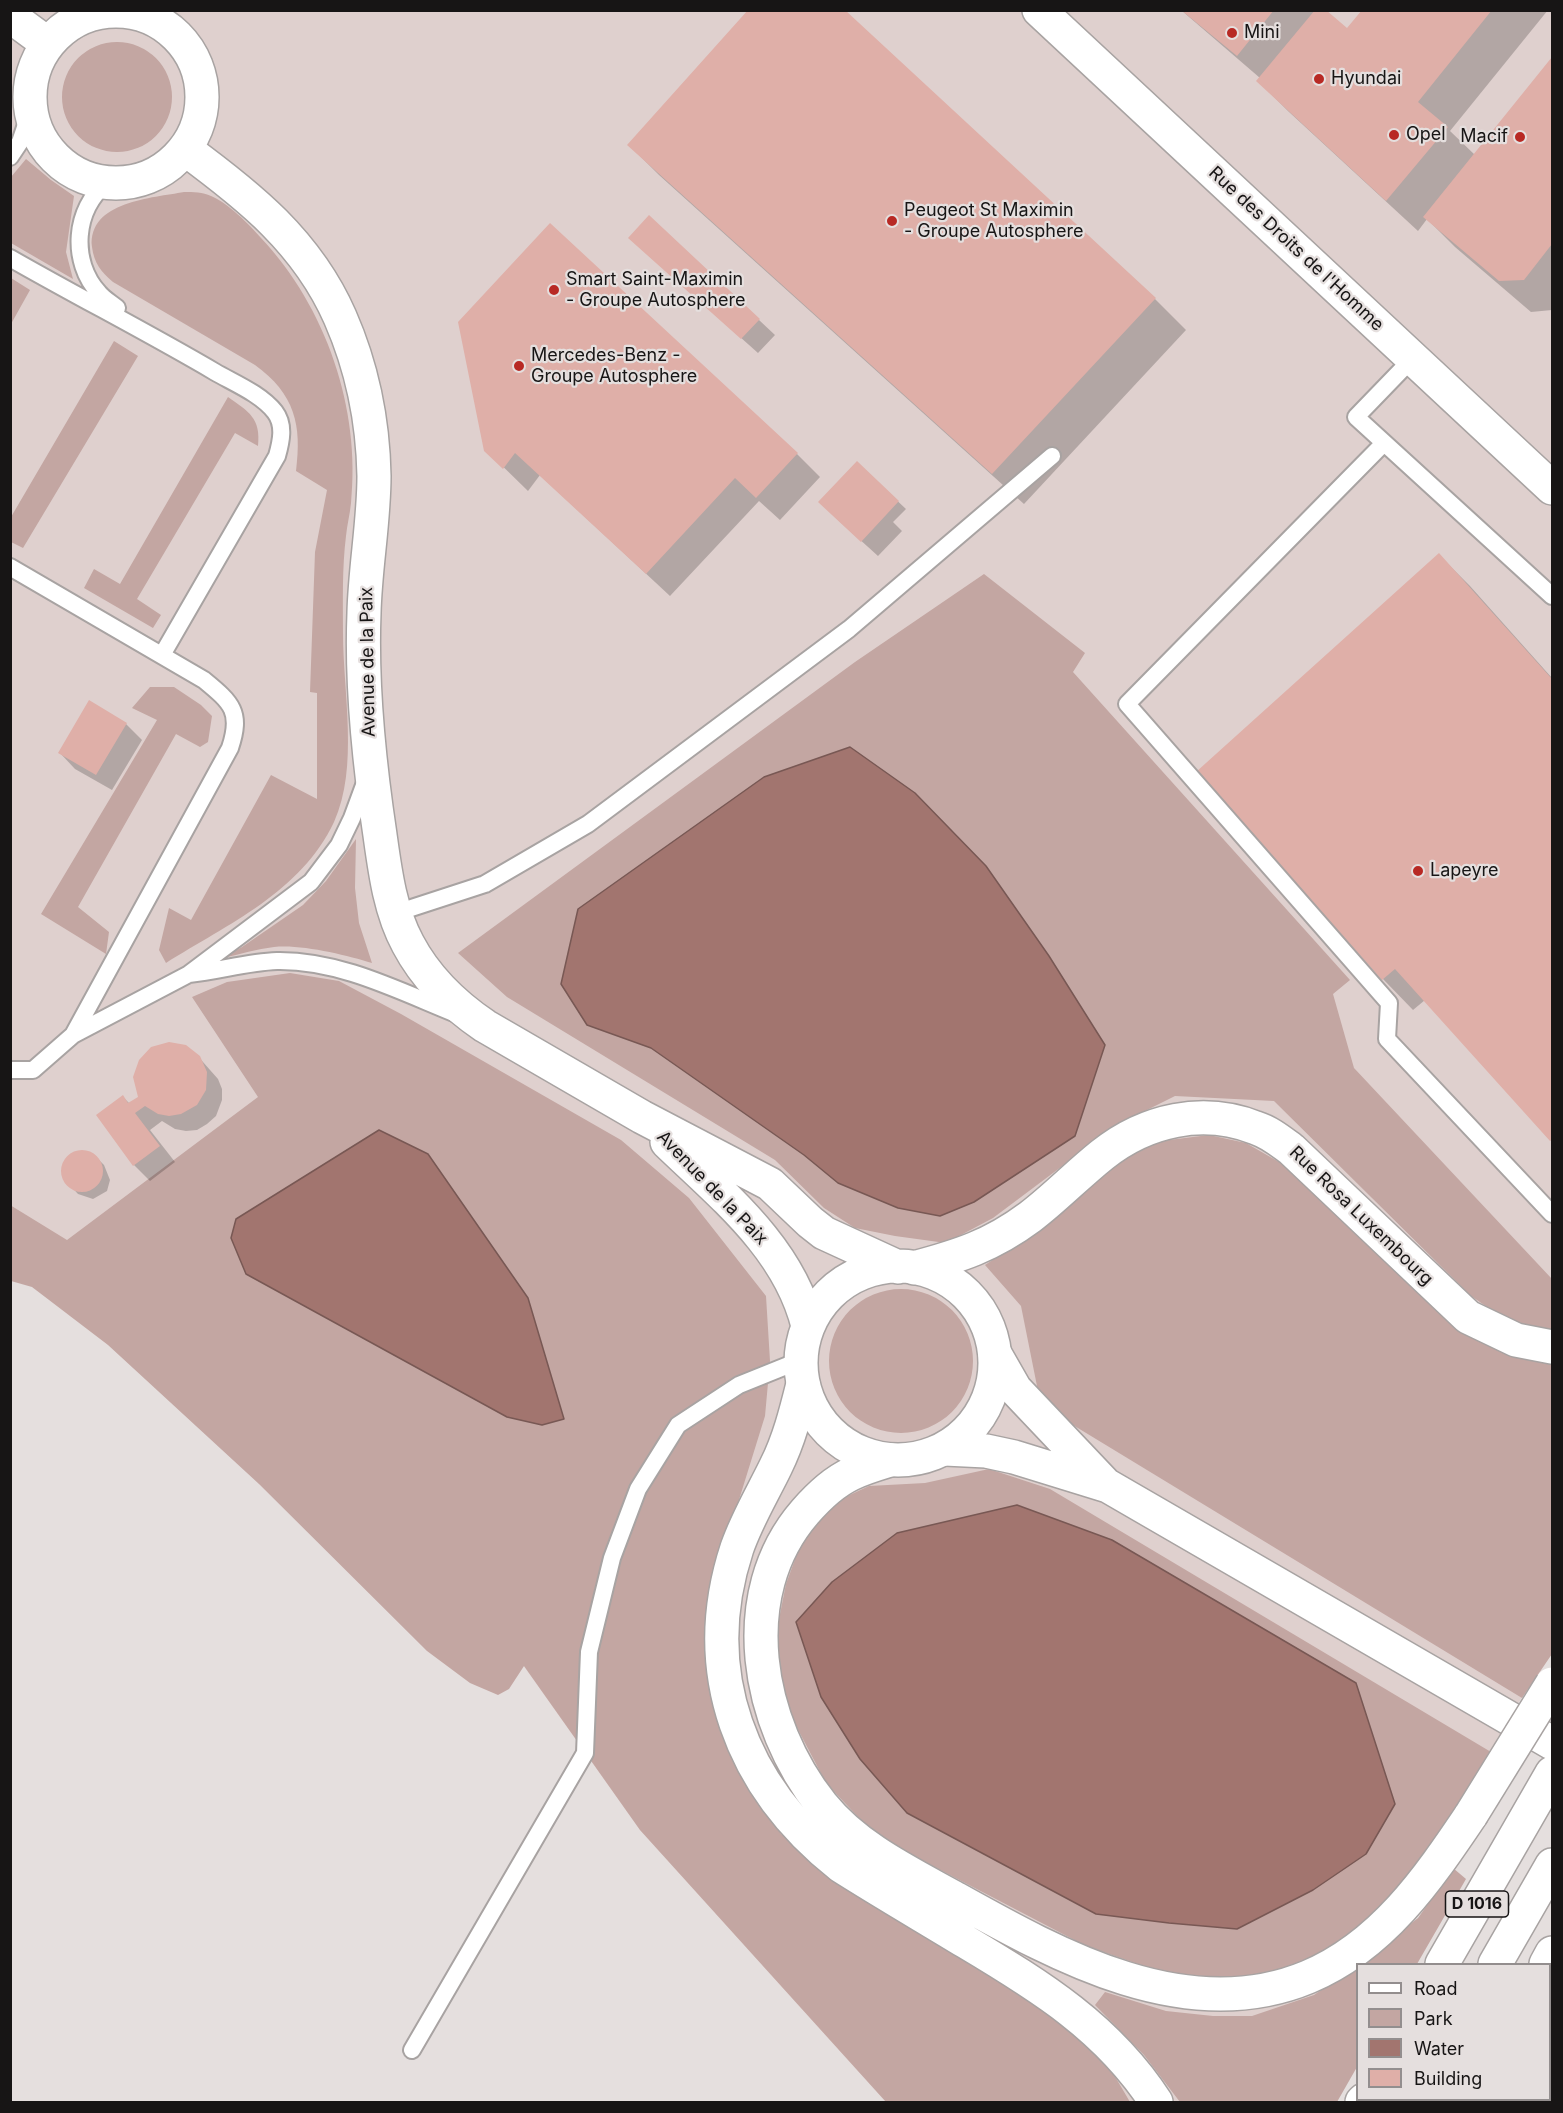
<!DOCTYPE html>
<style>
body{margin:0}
#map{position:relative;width:1563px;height:2113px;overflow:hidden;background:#e5dfde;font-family:Inter,sans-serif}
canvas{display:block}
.frame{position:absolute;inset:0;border:12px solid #171515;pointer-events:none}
.legend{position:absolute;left:1356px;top:1963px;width:195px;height:138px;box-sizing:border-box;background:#e5dfde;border:2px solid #938e8e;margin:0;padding:8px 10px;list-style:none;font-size:18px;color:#171515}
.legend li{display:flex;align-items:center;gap:12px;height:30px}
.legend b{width:30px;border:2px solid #938e8e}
</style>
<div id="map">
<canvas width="1563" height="2113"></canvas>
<div class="frame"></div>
<ul class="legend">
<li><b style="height:8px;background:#fff"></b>Road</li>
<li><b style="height:16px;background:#c3a6a2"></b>Park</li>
<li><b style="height:16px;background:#a2756f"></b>Water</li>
<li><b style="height:16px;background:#dfafa8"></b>Building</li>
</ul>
</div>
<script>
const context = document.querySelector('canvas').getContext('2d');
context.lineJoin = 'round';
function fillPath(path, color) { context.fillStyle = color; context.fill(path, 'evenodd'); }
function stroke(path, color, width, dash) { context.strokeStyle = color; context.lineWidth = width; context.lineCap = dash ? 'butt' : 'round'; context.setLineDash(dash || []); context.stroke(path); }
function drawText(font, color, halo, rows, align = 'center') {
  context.font = font + ' Inter,sans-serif'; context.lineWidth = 4.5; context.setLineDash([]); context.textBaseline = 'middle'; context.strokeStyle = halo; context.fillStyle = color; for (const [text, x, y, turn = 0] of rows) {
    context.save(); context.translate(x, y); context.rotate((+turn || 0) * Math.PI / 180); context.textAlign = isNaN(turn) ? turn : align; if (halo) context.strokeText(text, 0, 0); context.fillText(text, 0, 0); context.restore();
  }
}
fillPath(new Path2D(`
 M11,11h1541v1634l-184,319h-10l-69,138h-403l-246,-272 -117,-165 -512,-459z`), '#dfd0ce');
fillPath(new Path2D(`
 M62 97a55 55 0 1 1 110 0a55 55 0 1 1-110 0Z
 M26,159l25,21 23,16 -8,56 7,27 -62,-36v-66z
 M184,192c9,0 19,0 27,4 17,7 38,28 50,42 65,69 100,171 90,265 -1,11 -4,22 -5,33 -4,32 -3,65 -3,97 0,60 16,134 -9,189 -33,70 -106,102 -168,141l-7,-13 10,-42 22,12 80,-145 46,24v-106l-7,-1 5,-140 12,-62 -31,-19c6,-46 -1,-77 -41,-106l-142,-83c-12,-10 -19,-19 -21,-35 -4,-46 61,-49 92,-55z
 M11,278l19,12 -19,34z
 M114,341l24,15 -115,192 -12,-6v-25z
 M228,397c21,15 33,21 30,49l-23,-13 -98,166 24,16 -8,13 -69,-40 10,-19 26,15z
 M984,574l101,79 -12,19 277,308 -17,14 21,74 198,211v51c-32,-2 -55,-16 -81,-34l-197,-195 -99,-5 -58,29 -124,93 -47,25 -51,-7 -40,-8 -31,-20 -49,-48 -268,-163 -49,-44 397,-291z
 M150,687h24l27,18 11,11 -4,26 -8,5 -24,-13 -98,173 31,25 -3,22 -65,-40 116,-194 -25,-12z
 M356,839l-1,49 4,35 13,40c-26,-8 -71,-19 -98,-16 -17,2 -34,7 -51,11l19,-11 61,-42 23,-24z
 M290,973l49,8 62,33 220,126 68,58 77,98 4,65 -5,55 -54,174 26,175 44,69 85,61 194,124 50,49 20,34h-244l-246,-272 -116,-164 -15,23 -11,6 -28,-12 -43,-32 -168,-167 -151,-139 -76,-58 -21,-6 -1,-76 57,35 191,-143 -66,-100 35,-15zM246,1274l318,145 -22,6 -35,-9z
 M1209,1135l37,8 40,23 266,196v292l-30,44 -454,-276 -30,-31 -17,-85 -36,-41 36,-24 97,-84 35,-15z
 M829 1361a72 72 0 1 1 144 0a72 72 0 1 1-144 0Z
 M989,1469l61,20 441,263 -52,90 -60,78 -57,33 -68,26h-55l-53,-12 -62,-22 -207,-108 -51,-54 -33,-63 -14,-44 -3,-42 10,-50 19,-52 34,-32 30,-14 56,-3zM821,1697l545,157 -53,36 -76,39 -141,-15 -189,-101 -47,-54z
 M1453,1868l13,11 -49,85h-58l59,-46z
 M1357,1966v101l-20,35h-157l-36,-47 -49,-50 10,-13 61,19 47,5h39l62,-21z
 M1552,1991v111h-42l1,-2h39v-102z`), '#c3a6a2');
const water = new Path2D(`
 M850,747l65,46 71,73 63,90 56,89 -30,91 -101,66 -34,14 -42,-8 -60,-25 -34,-28 -153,-107 -64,-23 -26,-41 17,-75 186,-132z
 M379,1130l49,24 100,144 36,121 -22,6 -35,-8 -261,-143 -15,-36 5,-19z
 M1017,1505l95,35 244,143 39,121 -29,50 -53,36 -76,39 -68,-6 -73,-9 -189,-101 -47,-54 -39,-62 -25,-75 36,-40 65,-49z`);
fillPath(water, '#a2756f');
stroke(water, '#785854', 1.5);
fillPath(new Path2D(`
 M1181,10h143l23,20 17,-20h184l-98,121 25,24 77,-95v250l-21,2 -76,-65 -28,-28 -9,12 -130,-120 -30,-30 2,-3z
 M629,145l526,154 31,31 -162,174 -365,-329z
 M646,253l113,67 16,15 -17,18z
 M486,450l311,4 23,23 -40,43 -21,-19 -89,95 -130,-121 -12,16z
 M857,463l49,46 -13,13 9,9 -24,25 -42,-38z
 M1439,555l31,31 82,92v464l-127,-142 -12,10 -30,-31z
 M126,724l16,16 -30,50 -37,-21 -15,-16z
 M195,1053l23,26 4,10v11l-6,16 -9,8 -10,6 -11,1 -11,-2 -13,-8 -12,9 25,32 -25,19 -16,-16 -11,-68 7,7z
 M85,1152l11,5 8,8 6,15 -3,11 -14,8 -15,-5 -12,-13 -3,-10 3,-10 4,-5 5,-2z`), '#0003');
fillPath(new Path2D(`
 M748,10h97l311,288 -164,176 -365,-329z
 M1181,10h93l-37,46z
 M1315,10h11l21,18 15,-18h130l-74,92 30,25 -62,74 -130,-120z
 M1552,57v187l-28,36 -25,1 -76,-64z
 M649,215l111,104 -19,20 -113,-101z
 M550,223l248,230 -42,45 -21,-20 -89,96 -131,-121 -12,16 -19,-18 -26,-129z
 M857,461l42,40 -38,41 -43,-40z
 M1439,553l113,126v460l-2,2 -155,-172 -13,11 -186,-208z
 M89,700l38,23 -31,52 -38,-22z
 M169,1042l17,3 14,11 7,16 -1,18 -9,15 -16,9 -12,2 -11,-2 -13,-8 -10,7 25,33 -27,20 -37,-51 27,-20 5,8 10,-6 -5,-20 6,-17 12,-13z
 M61 1171a21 21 0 1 1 42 0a21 21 0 1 1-42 0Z`), '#dfafa8');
const lane = new Path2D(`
 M10,157l10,-15 10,-29
 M107,183c-33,25 -37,79 -8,110 5,6 12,10 18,15
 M10,258c68,39 137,74 205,114 19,11 46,22 60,40 10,13 6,30 2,44l-115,199
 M1413,358l-57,59 196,179
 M1384,443l-257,261 262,299 -2,36 165,175
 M10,567l194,113c28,23 38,32 26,68l-157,287 -40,35h-23
 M366,780l-14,38 -13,27 -28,37 -122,92c30,-3 58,-12 88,-13 62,-1 120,29 177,52
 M396,913l89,-29 103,-60 261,-195 203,-173
 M73,1035l116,-61
 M412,2050l173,-297 4,-101 23,-94 26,-69 40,-64 61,-40 62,-25`);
const street = new Path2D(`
 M1039,10l513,478
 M30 97a86 86 0 1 1 172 0a86 86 0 1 1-172 0Z
 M10,16l38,28
 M185,149c64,47 122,93 155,168 22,50 33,104 34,159 0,46 -9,92 -10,137 -3,74 5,149 16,222 5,36 10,76 28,109 18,34 46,61 77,82l157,91 128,67 40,38 14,11 74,34
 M667,1142c56,54 122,106 141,184
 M801 1363a97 97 0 1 1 194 0a97 97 0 1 1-194 0Z
 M914,1268c45,-12 77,-22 116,-51 25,-19 47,-42 72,-62 44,-35 101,-48 154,-27 13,4 24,13 35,21l177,168 48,23 36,7`);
const highway = new Path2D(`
 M995,1354l20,35 91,96
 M803,1384c-7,28 -14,56 -27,82 -13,27 -29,53 -39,82 -41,124 4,239 104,318 41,26 84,51 125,76 74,44 142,86 190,160
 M945,1449l41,2 28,6 94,29 444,257
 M890,1460c-13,4 -27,8 -39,14 -19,9 -33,23 -46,38 -72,83 -48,212 17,293 34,42 84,66 131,92 104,58 233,131 355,80 74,-31 120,-98 163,-162
 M1442,1964l110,-191
 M1495,1964l57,-99
 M1546,1964l6,-11
 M1362,2102l2,-2
 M1415,2102l2,-2
 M1492,2102v-2`);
stroke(lane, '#a8a3a2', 20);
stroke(street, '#a8a3a2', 36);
stroke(highway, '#a8a3a2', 36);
stroke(lane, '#fff', 16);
stroke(street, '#fff', 33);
stroke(highway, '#fff', 33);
const highwayBridge = new Path2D(`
 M1471,1815l81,-131`);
stroke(highwayBridge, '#a8a3a2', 36, []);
stroke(highwayBridge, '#fff', 33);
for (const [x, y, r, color] of [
 [1232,33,6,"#b82924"],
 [1319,79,6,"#b82924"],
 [1394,135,6,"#b82924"],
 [1520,137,6,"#b82924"],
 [892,221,6,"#b82924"],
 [554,290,6,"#b82924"],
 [519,366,6,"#b82924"],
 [1418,871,6,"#b82924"]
]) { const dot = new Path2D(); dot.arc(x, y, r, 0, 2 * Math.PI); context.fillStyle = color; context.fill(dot); stroke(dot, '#e5dfde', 2); }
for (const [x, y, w] of [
 [1477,1904,63]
]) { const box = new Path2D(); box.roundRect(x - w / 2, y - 13, w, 26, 4.5); context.fillStyle = '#e5dfde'; context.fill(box); stroke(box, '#171515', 1.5); }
drawText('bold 16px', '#171515', null, [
 ["D 1016",1477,1904]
]);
drawText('18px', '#171515', '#e5dfde', [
 ["Mini",1244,33],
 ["Hyundai",1331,79],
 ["Opel",1406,135],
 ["Macif",1508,137,"right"],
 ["Peugeot St Maximin",904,211],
 ["- Groupe Autosphere",904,232],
 ["Smart Saint-Maximin",566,280],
 ["- Groupe Autosphere",566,301],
 ["Mercedes-Benz -",531,356],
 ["Groupe Autosphere",531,377],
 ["Lapeyre",1430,871]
], 'left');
drawText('18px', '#171515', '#e5dfde', [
 ["Rue des Droits de l'Homme",1296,249,43],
 ["Avenue de la Paix",368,662,-91],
 ["Avenue de la Paix",712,1188,46],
 ["Rue Rosa Luxembourg",1361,1216,44]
]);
</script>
